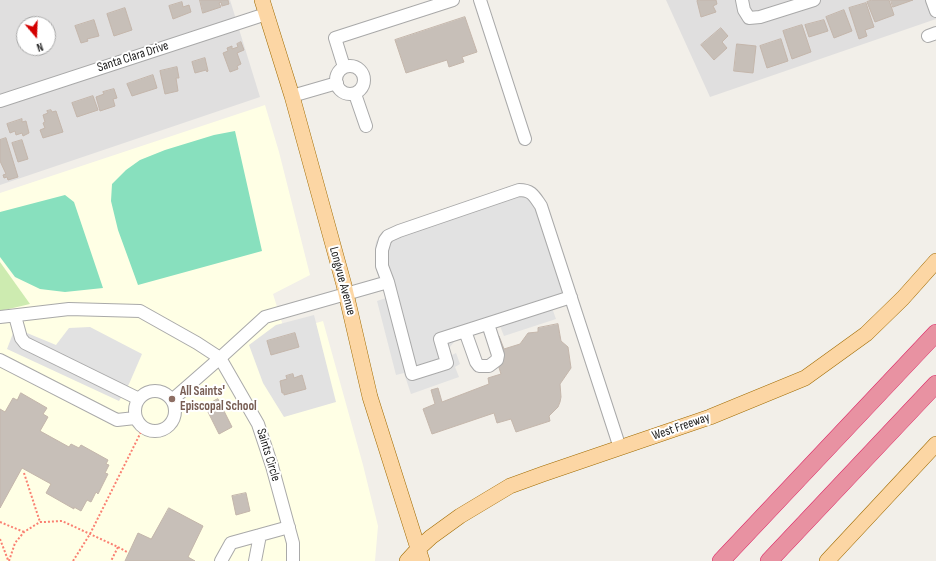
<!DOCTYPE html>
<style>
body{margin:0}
#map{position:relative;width:936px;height:561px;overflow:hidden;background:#f2efe9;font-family:"Sofia Sans Condensed",sans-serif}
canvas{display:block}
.north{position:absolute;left:16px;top:16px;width:40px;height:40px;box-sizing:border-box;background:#fff;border:1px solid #a7a7a7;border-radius:50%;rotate:161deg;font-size:11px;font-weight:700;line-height:16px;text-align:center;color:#222}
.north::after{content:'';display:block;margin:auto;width:14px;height:18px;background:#d40000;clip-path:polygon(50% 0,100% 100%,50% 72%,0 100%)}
</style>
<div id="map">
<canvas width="936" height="561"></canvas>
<div class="north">N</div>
</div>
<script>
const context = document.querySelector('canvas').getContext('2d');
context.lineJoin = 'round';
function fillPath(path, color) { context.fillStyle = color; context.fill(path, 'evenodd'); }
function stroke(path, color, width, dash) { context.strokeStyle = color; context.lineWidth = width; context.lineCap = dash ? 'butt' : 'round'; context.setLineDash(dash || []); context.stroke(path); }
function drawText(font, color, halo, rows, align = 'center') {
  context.font = font + ' "Sofia Sans Condensed",sans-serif'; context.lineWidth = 4; context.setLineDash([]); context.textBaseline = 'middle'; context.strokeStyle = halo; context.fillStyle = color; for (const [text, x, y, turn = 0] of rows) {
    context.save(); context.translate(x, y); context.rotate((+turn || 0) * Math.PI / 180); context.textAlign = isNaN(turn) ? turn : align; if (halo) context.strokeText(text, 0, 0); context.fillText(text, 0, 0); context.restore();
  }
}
fillPath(new Path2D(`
 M0,0h230l30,97 -260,88zM24,24h24v24h-24z
 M666,0h270v19l-226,78z`), '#e0dfdf');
fillPath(new Path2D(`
 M265,105l14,47 31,123 -37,19 12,38 38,-11 40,144 15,61 -3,35h-375v-368z`), '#ffffe5');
fillPath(new Path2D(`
 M0,262l30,42 -30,7z`), '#cdebb0');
fillPath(new Path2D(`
 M235,131l27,120 -124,34 -20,-55 -7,-29 1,-17 14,-14 14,-10 25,-10 49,-15z
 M65,195l9,7 29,86 -38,4 -25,-3 -25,-12 -15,-20v-45z`), '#88e0be');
fillPath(new Path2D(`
 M534,189l41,112 -23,7 4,11 -52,17 -4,-10 -45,15 -6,7v4l1,4 6,-3 4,11 -5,3 4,10 -48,17 -7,-21 -8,2 -19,-74 9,-3 -9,-26 2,-4 -4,-13v-7l1,-6 3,-5 7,-5z
 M314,315l22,87 -52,15 -21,-34 -14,-38 27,-20z
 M90,327l52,27 -13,30 -10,17 -112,-52 8,-21 41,17 13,-17z`), '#e2e2e2');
const building = new Path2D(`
 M200,0h28l1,4 -7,2 -1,-4 -2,1 2,4 -18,6z
 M700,0h16l1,4 -4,2 3,6 -15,5 -4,-16z
 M872,0h17l5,15 -19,7 -8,-20z
 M891,0h22l-20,7z
 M182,2l1,5 6,-2 2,7 -18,7 -4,-13z
 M866,3l8,24 -9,3 2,6 -8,3 -10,-31z
 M125,8l7,22 -18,6 -7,-22z
 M844,10l8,21 -18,7 -8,-21z
 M465,17l12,35 -15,5 2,5 -15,5 -2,-7 -41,13 -11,-33z
 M94,20l5,16 -12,3 1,2 -7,2 -6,-17z
 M824,20l4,11 -19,6 -4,-12z
 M802,25l9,27 -19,7 -9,-28z
 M721,28l7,8 -6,6 5,6 -13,12 -13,-15z
 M781,39l7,22 -21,7 -7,-22z
 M241,42l3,8 -7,3 4,11 -4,2 1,3 -8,3 -7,-19 5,-2 -1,-3 5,-2v3l6,-2 -1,-3z
 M737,44l19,2 -3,27 -19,-2z
 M205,58l3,13 -1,1 -1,-2 -11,3 -3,-11z
 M177,67l2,11h-3l2,13 -13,3 -5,-23z
 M153,75l4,13 -25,8 -5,-12z
 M114,89l3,9 -4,1 2,7 -15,5 -4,-14 8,-3 -1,-2z
 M93,96l5,14 -21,7 -5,-14z
 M51,110l1,2 4,-1 7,21 -20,6 -3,-8 5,-2 -2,-5 2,-1 -2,-7 5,-2 -1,-2z
 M22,119v3l4,-1 3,12 -6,3 -1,-3 -6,2 -1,-4 -5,2 -3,-9z
 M6,138l12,39 -10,3 -1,-3 -3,1 -1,-3 3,-1 -6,-13v-21z
 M22,140l6,19 -10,3 -6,-19z
 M558,324l3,17 7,6 3,21 -11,16 1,13 -1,5 -2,5 -9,9 1,5 -34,11 -5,-13 -14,4 -3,-10 -62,21 -9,-25 12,-5 -4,-14 7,-2 4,14 47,-18 -1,-6 13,-4 -11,-35 9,-3 5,13 16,-5 8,-11 10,-1v-4z
 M295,333l4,14 -28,8 -4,-14z
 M293,374l1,4 8,-3 4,14 -22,6v-2h-2l-2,-12 7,-2 -1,-3z
 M21,393l26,15 -4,6 5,3 -8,14 29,16 2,-3 8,4 2,-3 27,15 -2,4 3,1 -4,8 3,1 -10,20 -2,-2 -5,10 -4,-2 -6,11 -7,-4v2l-28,-16 5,-9 -29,-16 -22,40v-99l5,3 8,-14 4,2z
 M218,399l14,28 -13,7 -14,-28z
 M246,493l4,18 -14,4 -4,-19z
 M169,508l34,18 -15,31 7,4h-70l13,-28 13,6z`);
fillPath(building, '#c7bfb8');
stroke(building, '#c4b6ab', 1);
const minor = new Path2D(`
 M480,0l45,139
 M742,0l2,10 5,8 11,-1 54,-17
 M932,0l4,11
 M928,36l8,-3
 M336 80a14 14 0 1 1 28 0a14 14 0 1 1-28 0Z
 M344,67l-9,-29 118,-38
 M355,94l11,32
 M292,96l45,-13
 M0,101l266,-87
 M571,297l-131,42 7,24 -35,11 -24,-92 -6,-16v-16l3,-10 3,-4 11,-5 120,-41c13,0 15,6 22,16l79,242
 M15,316l6,22 4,5 114,56
 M0,317l69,-8 71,2 57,32 23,15 38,66 14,42 21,77v18
 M465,331l11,31 3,4h10l8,-6 1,-5 -10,-31
 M0,360l117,60 18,-2
 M135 411a20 20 0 1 1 40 0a20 20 0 1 1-40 0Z
 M172,400l48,-42 45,-41 123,-35
 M221,561l10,-18 58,-16
 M255,561l5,-26`);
const major = new Path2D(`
 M262,0l30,96 52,189 26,112 52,164
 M407,561l11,-12 13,-12 29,-21 50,-30 33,-12 167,-57 95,-39 61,-44 37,-36 33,-37
 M827,561l109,-117`);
const highway = new Path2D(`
 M721,561l215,-228
 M769,561l167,-177`);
stroke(minor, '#a9a9a9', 14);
stroke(major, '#a06b00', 16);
stroke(highway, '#dc2a67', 18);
stroke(new Path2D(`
 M24,473l16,49
 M0,522l24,10
 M0,539l8,21
 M118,547l9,5
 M9,561l6,-18 9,-11 16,-10h5l17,-1 56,26 -7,14
 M73,561l17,-27 53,-106`), '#fa8072', 2, [2, 2]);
stroke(minor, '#fff', 12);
stroke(major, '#fcd6a4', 15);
stroke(highway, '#e892a2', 17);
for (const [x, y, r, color] of [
 [172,399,4,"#8d6e63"]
]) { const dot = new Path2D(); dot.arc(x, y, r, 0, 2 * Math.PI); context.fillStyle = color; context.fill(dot); stroke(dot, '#fff', 1.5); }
drawText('13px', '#222', '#fff', [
 ["Santa Clara Drive",133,57,-18],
 ["Longvue Avenue",342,281,75],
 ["West Freeway",681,427,-19],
 ["Saints Circle",268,455,73]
]);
drawText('bold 13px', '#785e54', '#fff', [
 ["All Saints'",180,392],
 ["Episcopal School",180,407]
], 'left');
</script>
